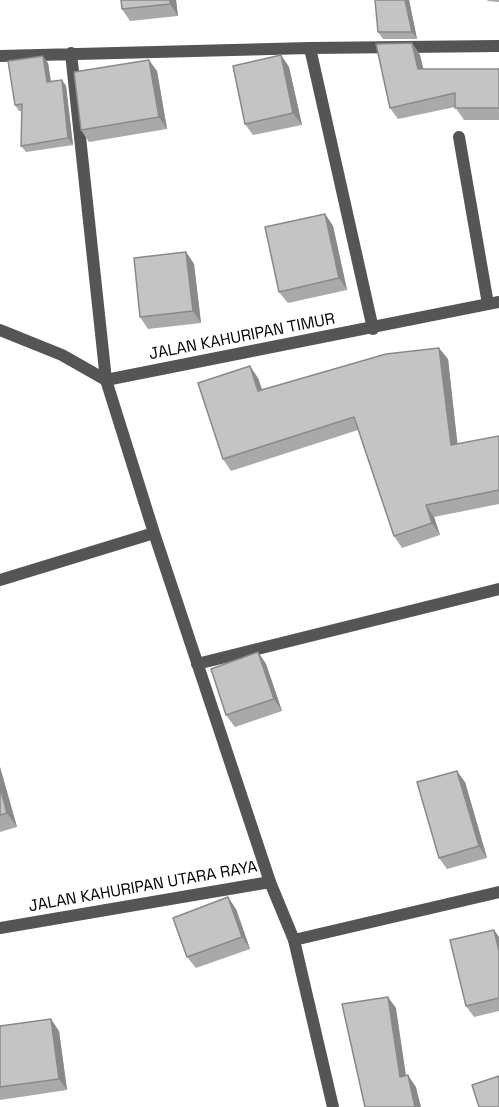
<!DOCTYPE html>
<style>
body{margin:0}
canvas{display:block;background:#fff}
</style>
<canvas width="499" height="1107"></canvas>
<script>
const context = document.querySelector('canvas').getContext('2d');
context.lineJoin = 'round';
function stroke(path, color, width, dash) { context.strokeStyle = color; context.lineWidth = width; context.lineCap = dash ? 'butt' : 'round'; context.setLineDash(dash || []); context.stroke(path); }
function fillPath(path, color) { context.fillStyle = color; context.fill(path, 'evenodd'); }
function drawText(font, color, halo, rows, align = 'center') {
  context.font = font + ' "Space Grotesk",sans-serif'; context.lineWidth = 5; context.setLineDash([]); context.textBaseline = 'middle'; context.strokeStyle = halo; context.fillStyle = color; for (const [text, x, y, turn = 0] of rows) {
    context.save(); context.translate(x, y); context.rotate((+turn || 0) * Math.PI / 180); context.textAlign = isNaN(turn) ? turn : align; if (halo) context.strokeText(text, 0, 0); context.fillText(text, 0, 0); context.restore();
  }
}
stroke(new Path2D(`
 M310,48l63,281
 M71,53l35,327 48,153 116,349
 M0,56l310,-8 189,-2
 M459,137l29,167
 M0,330l62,25 44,25 393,-78
 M0,580l154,-47
 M197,664l302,-75
 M294,940l39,167`), '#555', 12);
stroke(new Path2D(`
 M0,928l270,-46 24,58 205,-48`), '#555', 12);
fillPath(new Path2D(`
 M176,0l2,16 -48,5 -8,-12z
 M409,0l8,39h-34l-5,-7z
 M487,0h12v2l-11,-1z
 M412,43l8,12 3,14h76v51h-35l-9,-13 -57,12 -8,-11z
 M281,55l8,12 13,58 -49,10 -8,-11z
 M48,63l3,19 11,-2 4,6 7,59 -47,7 -5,-6 1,-35h-3l-4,-6z
 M157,71l10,58 -78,13 -8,-12z
 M325,214l8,12 14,64 -59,13 -9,-11z
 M186,252l8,12 7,59 -53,6 -8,-12z
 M448,359l9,85 42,-8v68l-65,13 6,18 -38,13 -8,-12 -36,-106 -127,41 -8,-12 35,-81 4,11z
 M258,652l8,12 16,47 -47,16 -9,-12z
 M0,767l17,60 -17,5z
 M465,782l22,76 -40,11 -8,-11z
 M236,909l14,40 -54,19 -9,-11z
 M494,930l5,7v74l-25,6 -8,-11z
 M0,1026l59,5 8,59 -67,10z`), '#a9a9a9');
fillPath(new Path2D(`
 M170,0h6l2,16 -8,-12z
 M405,0h4l8,39 -5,-7z
 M412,43l8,12 6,25 -8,-11z
 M281,55l8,12 13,58 -9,-12z
 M43,56l5,7 4,26 -5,-7z
 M149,60l8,11 10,58 -8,-12z
 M62,80l4,6 7,59 -5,-7z
 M325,214l8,12 14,64 -8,-12z
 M186,252l8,12 7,59 -8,-12z
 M439,348l9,11 11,98 -8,-12z
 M250,366l8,12 8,24 -8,-11z
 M426,505l8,12 6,18 -8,-12z
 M258,652l8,12 16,47 -8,-12z
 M0,767l17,60 -10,-14 -7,-26z
 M457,771l8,11 22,76 -8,-12z
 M228,897l8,12 14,40 -8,-12z
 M494,930l5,7v14z
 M388,997l8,11 12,81 -8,-12z
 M51,1019l8,12 8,59 -8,-11z
 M408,1075l8,12 5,20h-6z`), '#898989');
const building = new Path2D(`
 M121,0h49v4l-48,5z
 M375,0h30l7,32h-34z
 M412,43l6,26h81v39h-44v-15l-65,15 -14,-64z
 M281,55l12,58 -48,11 -12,-58z
 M43,56l4,26 15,-2 6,58 -47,8 1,-42 -7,1 -7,-44z
 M149,60l10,57 -78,13 -7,-58z
 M325,214l14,64 -60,14 -14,-65z
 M186,252l7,59 -53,6 -6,-59z
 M439,348l12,97 48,-9v54l-73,15 6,18 -38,13 -40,-119 -131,42 -25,-76 52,-17 8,25 128,-37z
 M258,652l16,47 -48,16 -15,-46z
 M457,771l22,75 -40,12 -22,-76z
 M0,787l7,26 -7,2z
 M228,897l14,40 -55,20 -14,-39z
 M494,930l5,21v47l-33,8 -16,-66z
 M388,997l12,80 8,-2 7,32h-50l-23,-103z
 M51,1019l8,60 -59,8v-61z
 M499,1076v31h-20l-7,-22z`);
fillPath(building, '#c4c4c4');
stroke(building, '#898989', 1.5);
drawText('16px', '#000', '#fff', [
 ["JALAN KAHURIPAN TIMUR",242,337,-11],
 ["JALAN KAHURIPAN UTARA RAYA",143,887,-10]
]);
</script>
